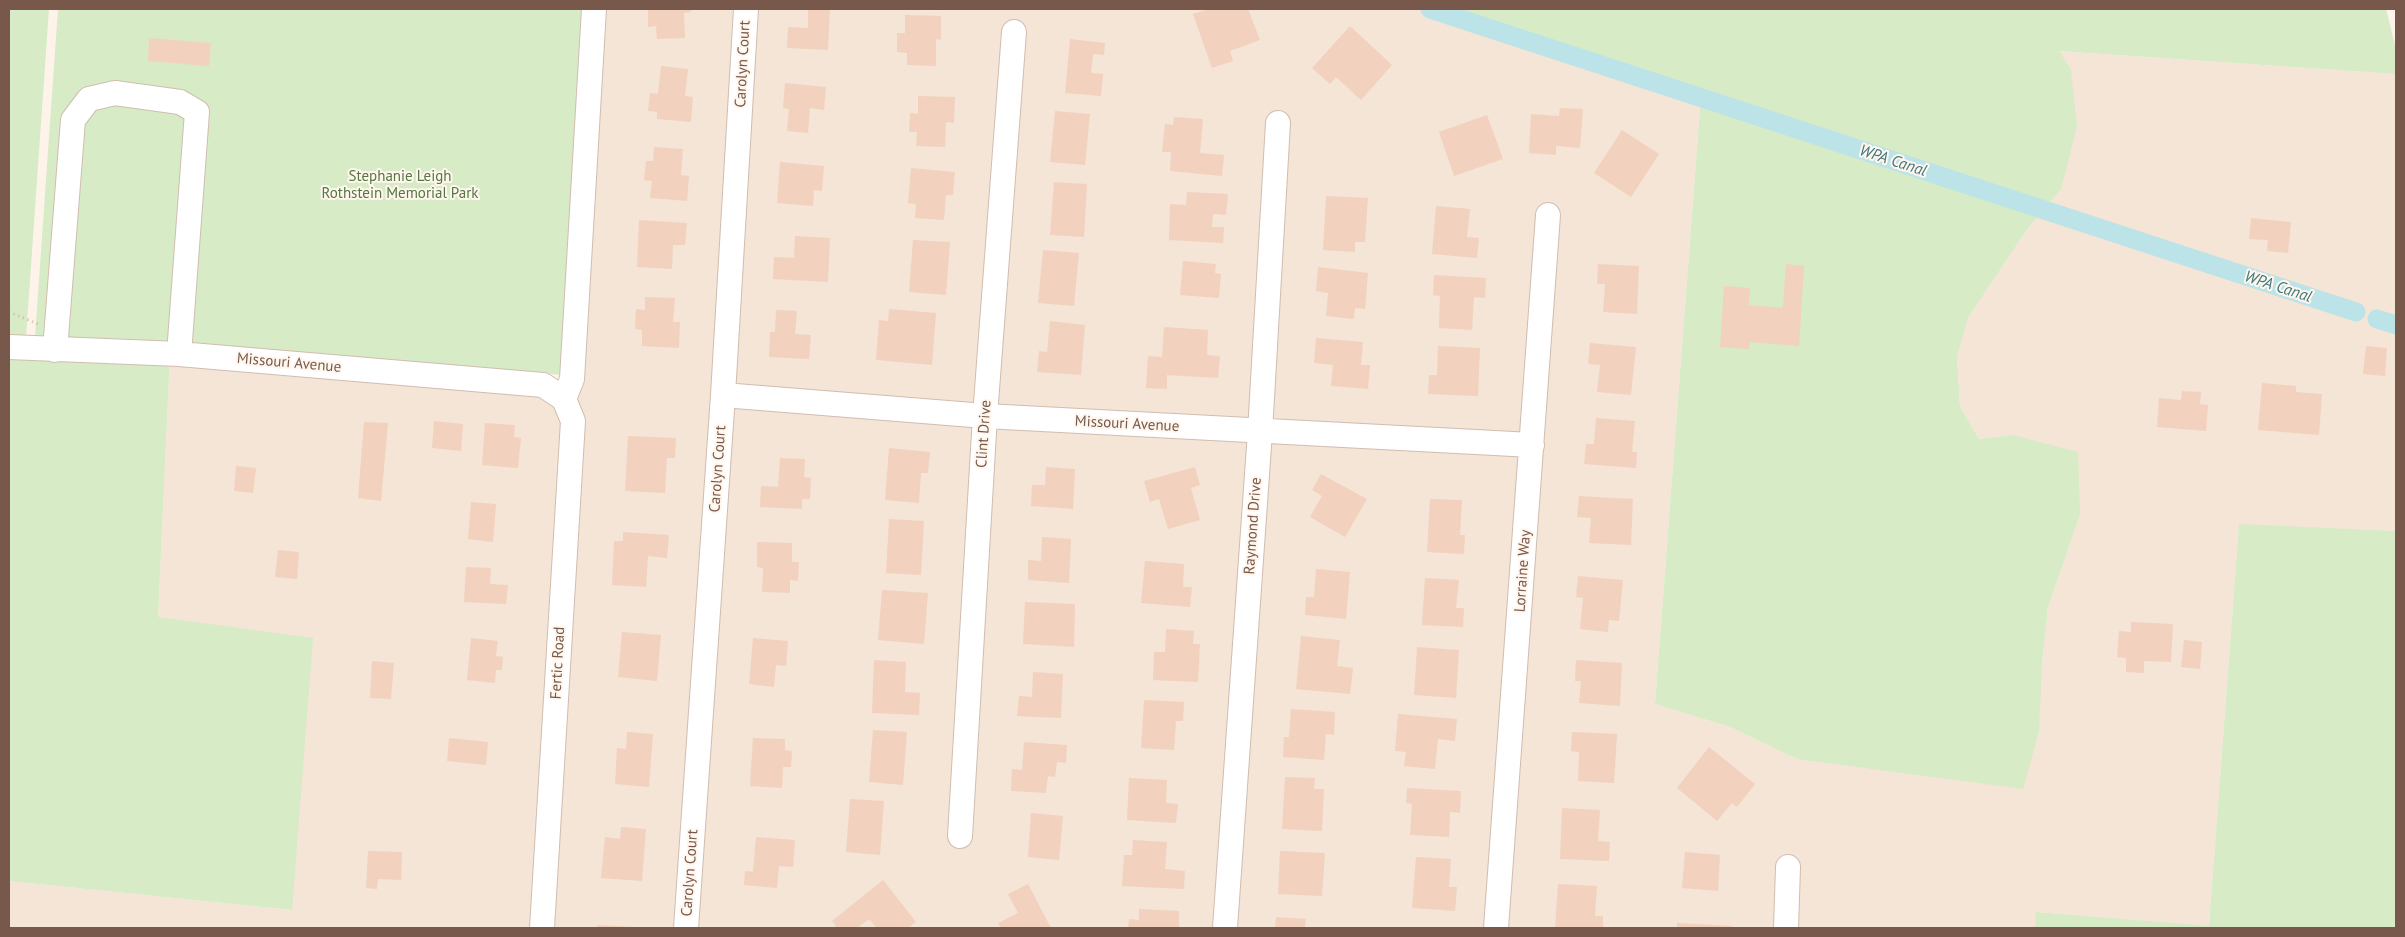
<!DOCTYPE html>
<style>
body{margin:0}
#map{position:relative;width:2405px;height:937px;overflow:hidden;background:#fdf3e8;font-family:"PT Sans",sans-serif}
canvas{display:block}
.frame{position:absolute;inset:0;border:10px solid #77584b;pointer-events:none}
</style>
<div id="map">
<canvas width="2405" height="937"></canvas>
<div class="frame"></div>
</div>
<script>
const context = document.querySelector('canvas').getContext('2d');
context.lineJoin = 'round';
function fillPath(path, color) { context.fillStyle = color; context.fill(path, 'evenodd'); }
function stroke(path, color, width, dash) { context.strokeStyle = color; context.lineWidth = width; context.lineCap = dash ? 'butt' : 'round'; context.setLineDash(dash || []); context.stroke(path); }
function drawText(font, color, halo, rows, align = 'center') {
  context.font = font + ' "PT Sans",sans-serif'; context.lineWidth = 4; context.setLineDash([]); context.textBaseline = 'middle'; context.strokeStyle = halo; context.fillStyle = color; for (const [text, x, y, turn = 0] of rows) {
    context.save(); context.translate(x, y); context.rotate((+turn || 0) * Math.PI / 180); context.textAlign = isNaN(turn) ? turn : align; if (halo) context.strokeText(text, 0, 0); context.fillText(text, 0, 0); context.restore();
  }
}
fillPath(new Path2D(`
 M600,9h845l256,86 -46,609 75,23 67,32 245,-95 6,-57 32,-92 -67,-80 -34,4 -19,-32 -3,-50 11,-39 58,-87 35,-42 -3,-138 338,23v457l-157,-6 -30,402 -172,-15 -2,16h-2026v-47l283,29 -134,-293 12,-262 403,29z`), '#f4e5d6');
fillPath(new Path2D(`
 M9,9h40l-23,328 144,18 -12,262 155,21 -21,272 -283,-29z
 M58,9h533l-26,366 -530,-38z
 M1445,9h941l10,40v25l-337,-23 12,19 6,56 -16,63 -35,42 -58,87 -11,39 3,50 19,32 34,-4 65,17 2,63 -32,92 -6,57 -3,67 -16,58 -226,-30 -67,-32 -75,-23 46,-609z
 M2239,524l157,7v397h-361l1,-16 173,14z`), '#d7ebc6');
stroke(new Path2D(`
 M1430,9l926,303
 M2377,319l19,6`), '#bce3e7', 19);
fillPath(new Path2D(`
 M648,9h43v3l-7,1 1,25 -28,1 -1,-13 -8,1z
 M808,9h22l-2,41 -41,-2 1,-21 20,1z
 M1209,9h39l12,31 -30,11 3,10 -21,7 -19,-54z
 M905,15l36,1v24l-5,-1v27l-29,-1v-12l-10,-1v-19h8z
 M1350,26l42,39 -31,35 -25,-23 -6,7 -18,-16z
 M149,38l62,5 -2,23 -61,-5z
 M1070,39l35,4 -1,12 -11,-1 -2,19 12,1 -2,22 -36,-3z
 M661,66l27,3 -3,27 8,1 -2,25 -34,-3v-7l-9,-1 2,-18 8,1z
 M785,83l41,4 -2,23 -14,-2 -2,25 -21,-2 2,-22 -6,-1z
 M918,96l37,1 -1,26 -8,-1 -1,25 -29,-1 1,-14h-8l1,-19 8,1z
 M1560,108l23,1 -3,39 -24,-2v9l-27,-2 2,-39 28,2z
 M1055,111l35,3 -5,51 -35,-3z
 M1487,115l16,44 -49,17 -15,-44z
 M1174,117l29,2 -3,34 24,2 -2,21 -52,-5 1,-19h-9l3,-28 8,1z
 M1622,130l37,24 -28,43 -37,-24z
 M654,147l29,2 -2,26 8,1 -2,25 -37,-3 2,-17 -8,-1 2,-19h7z
 M780,162l44,4 -2,25 -8,-1 -1,16 -36,-3z
 M911,168l44,4 -2,23h-7l-2,25 -29,-2 1,-14 -8,-1z
 M1054,182l33,2 -3,53 -34,-2z
 M1187,192l41,2 -2,21 -13,-1 -1,13h12l-1,16 -54,-3 1,-36 16,1z
 M1326,196l42,2 -3,44h-10v10l-32,-2z
 M1436,206l34,3 -3,28 12,1 -2,20 -45,-4z
 M2251,218l40,4 -3,31 -21,-2 1,-11 -19,-1z
 M639,220l48,3 -2,22h-12l-1,24 -35,-2z
 M795,236l35,2 -2,44 -55,-3 1,-22 20,1z
 M913,240l37,2 -4,53 -37,-3z
 M1043,250l36,3 -5,53 -36,-3z
 M1183,261l33,3 -1,9 6,1 -2,24 -39,-3z
 M1598,264l41,2 -2,48 -34,-2 2,-28h-8z
 M1786,264l18,2 -5,80 -49,-4 -1,7 -29,-2 4,-61 26,2 -1,17 34,3z
 M1318,267l50,6 -3,36 -10,-1 -1,11 -28,-3 2,-23 -12,-2z
 M1434,275l52,3 -1,20 -11,-1 -2,33 -33,-2 1,-32 -7,-1z
 M645,297l30,1 -2,24h7l-1,26 -37,-2v-16l-7,-1 1,-20 9,1z
 M889,309l47,4 -4,52 -56,-5 3,-40 9,1z
 M776,310l21,1 -2,23 16,1 -2,24 -40,-2 1,-25h5z
 M1050,321l35,4 -4,50 -44,-3 2,-21 8,1z
 M1164,327l44,3 -1,25 13,1 -2,22 -51,-3v14l-21,-1 2,-32 14,1z
 M1316,338l47,4 -2,23h9l-2,24 -37,-3 2,-21 -19,-2z
 M1590,343l46,4 -5,48 -34,-3 3,-27 -12,-1z
 M1438,346l42,2 -2,48 -50,-2 1,-19h8z
 M2366,346l21,2 -2,28 -22,-2z
 M2262,383l34,3v6l26,2 -3,41 -61,-5z
 M2182,391l19,1 -1,12 8,1 -2,26 -49,-4 2,-29 22,2z
 M1596,418l39,3 -3,31h5l-1,16 -52,-4 2,-20h8z
 M434,421l29,3 -2,27 -29,-3z
 M364,422l24,1 -7,78 -23,-3z
 M485,423l30,2 -1,12 7,1 -3,30 -36,-3z
 M628,436l48,2 -1,20h-8l-2,35 -40,-2z
 M889,448l41,4 -2,21h-7l-2,30 -34,-3z
 M780,458l25,1 -1,18 7,1 -1,21h-8v10l-42,-2 1,-21 17,1z
 M236,466l20,2 -3,25 -19,-2z
 M1046,467l29,2 -2,40 -42,-3 1,-21h13z
 M1195,467l5,18 -9,3 9,32 -32,9 -9,-30 -9,3 -6,-21z
 M1321,474l46,25 -22,38 -35,-20 12,-21 -10,-6z
 M1579,496l54,3 -2,46 -42,-2 2,-25 -14,-1z
 M1430,499l32,1 -2,35h5l-1,19 -37,-2z
 M471,502l25,2 -3,38 -25,-3z
 M889,519l35,2 -3,54 -35,-2z
 M623,532l46,3 -2,23 -19,-2 -2,31 -34,-2 2,-44h9z
 M1042,537l29,2 -2,44 -41,-3v-20l13,1z
 M757,542l35,1v19h7l-1,19 -8,-1v13l-28,-1 1,-24 -6,-1z
 M278,550l21,2 -2,27 -22,-2z
 M1145,561l39,3 -1,23h9l-2,20 -49,-4z
 M466,567l25,1 -1,16 18,1 -2,19 -42,-2z
 M1316,569l34,3 -4,47 -41,-4 1,-18h8z
 M1578,576l45,4 -4,41 -10,-1 -1,12 -28,-3 3,-31 -7,-1z
 M1425,578l34,2 -3,28h8l-1,19 -41,-2z
 M882,590l46,3 -4,51 -46,-4z
 M1025,602l50,2 -1,43 -51,-3z
 M2131,622l42,2 -2,38 -27,-1v12l-18,-1v-14l-9,-1 2,-26 12,1z
 M1166,629l28,2 -1,13h7l-2,38 -45,-2 1,-28h11z
 M622,632l39,3 -4,46 -39,-4z
 M1301,636l39,4 -3,26 16,2 -3,26 -54,-5z
 M471,638l27,3 -2,15 7,1 -1,13h-6l-1,13 -28,-3z
 M753,638l35,3 -2,25 -10,-1 -2,22 -25,-3z
 M2184,640l18,2 -2,27 -19,-2z
 M1417,647l42,3 -3,48 -42,-3z
 M874,660l32,2 -1,30 15,1 -1,22 -47,-2z
 M1576,660l46,3 -2,43 -41,-3 2,-22h-6z
 M372,661l22,2 -3,36 -21,-1z
 M1033,672l30,2 -2,44 -44,-2 2,-20 13,1z
 M1144,700l40,2 -1,19h-7l-2,29 -33,-2z
 M1291,709l44,3 -1,23 -8,-1 -2,26 -41,-3 1,-20h5z
 M1398,714l59,5 -2,22 -17,-2 -3,30 -31,-3 2,-14 -11,-1z
 M873,730l34,2 -4,53 -34,-3z
 M627,732l26,2 -4,53 -34,-3 2,-36 9,1z
 M1572,732l45,2 -3,49 -36,-2 1,-29 -8,-1z
 M449,738l39,4 -2,23 -39,-4z
 M753,738l32,1v11l7,1 -1,16h-8l-1,21 -32,-2z
 M1024,742l43,3 -1,18 -9,-1 -2,15 -7,-1 -2,17 -35,-2 1,-22 10,1z
 M1709,747l46,37 -18,23 -5,-4 -15,18 -40,-33z
 M1285,777l30,1 -1,11h10l-2,42 -40,-2z
 M1129,778l38,2 -1,23 12,1 -2,19 -49,-3z
 M1407,788l54,3 -1,22 -10,-1 -1,25 -39,-2 2,-31 -6,-1z
 M850,799l34,2 -4,54 -34,-3z
 M1562,808l38,2 -2,31 12,1 -1,19 -49,-2z
 M1031,813l32,3 -4,44 -31,-3z
 M621,827l25,2 -4,52 -41,-3 4,-41 15,2z
 M756,837l39,3 -2,27 -14,-1 -2,22 -33,-3 1,-14 8,1z
 M1133,840l34,2 -2,27 20,2 -1,18 -62,-3 2,-31h8z
 M368,851l34,1 -1,28 -23,-1 -1,10 -11,-1z
 M1280,851l45,2 -3,43 -44,-2z
 M1685,852l35,3 -2,36 -36,-3z
 M1416,857l35,2 -2,28h8l-2,24 -43,-3z
 M883,880l33,42 -8,6h-31l-8,-9 -12,9h-20l-5,-7z
 M1028,884l23,44h-50l-3,-5 20,-10 -10,-19z
 M1558,884l39,2 -2,30h8v12h-48z
 M1139,909l40,2v17h-51l1,-9 10,1z
 M1276,917l30,2 -1,9h-30z
 M1677,923l56,3 -1,2h-55z
 M597,925l37,2v1h-37z`), '#f2d1bf');
const minor = new Path2D(`
 M9,347l170,7 364,31 21,14
 M55,350l18,-230 16,-21 26,-6 65,9 17,10 -18,242
 M723,395l262,21 547,29
 M564,399l8,-20 22,-370
 M960,836l25,-420 29,-384
 M542,928l31,-507 -9,-22
 M686,928l37,-533 23,-386
 M1225,928l35,-496 18,-309
 M1496,928l52,-713
 M1786,928l2,-61`);
stroke(minor, '#d1bdb0', 26);
stroke(new Path2D(`
 M9,312l29,12`), '#d8b4a2', 3, [1, 4]);
stroke(minor, '#fff', 24);
drawText('15px', '#77584b', '#fff7ee', [
 ["Carolyn Court",743,64,-87],
 ["Missouri Avenue",289,363,5],
 ["Missouri Avenue",1127,424,3],
 ["Clint Drive",984,434,-86],
 ["Carolyn Court",718,469,-86],
 ["Raymond Drive",1253,526,-86],
 ["Lorraine Way",1523,571,-86],
 ["Fertic Road",558,663,-87],
 ["Carolyn Court",690,873,-86]
]);
drawText('15px', '#537741', '#fff7ee', [
 ["Stephanie Leigh",400,177],
 ["Rothstein Memorial Park",400,194]
]);
drawText('italic 16px', '#3f767c', '#fff7ee', [
 ["WPA Canal",1893,161,18],
 ["WPA Canal",2278,287,18]
]);
</script>
